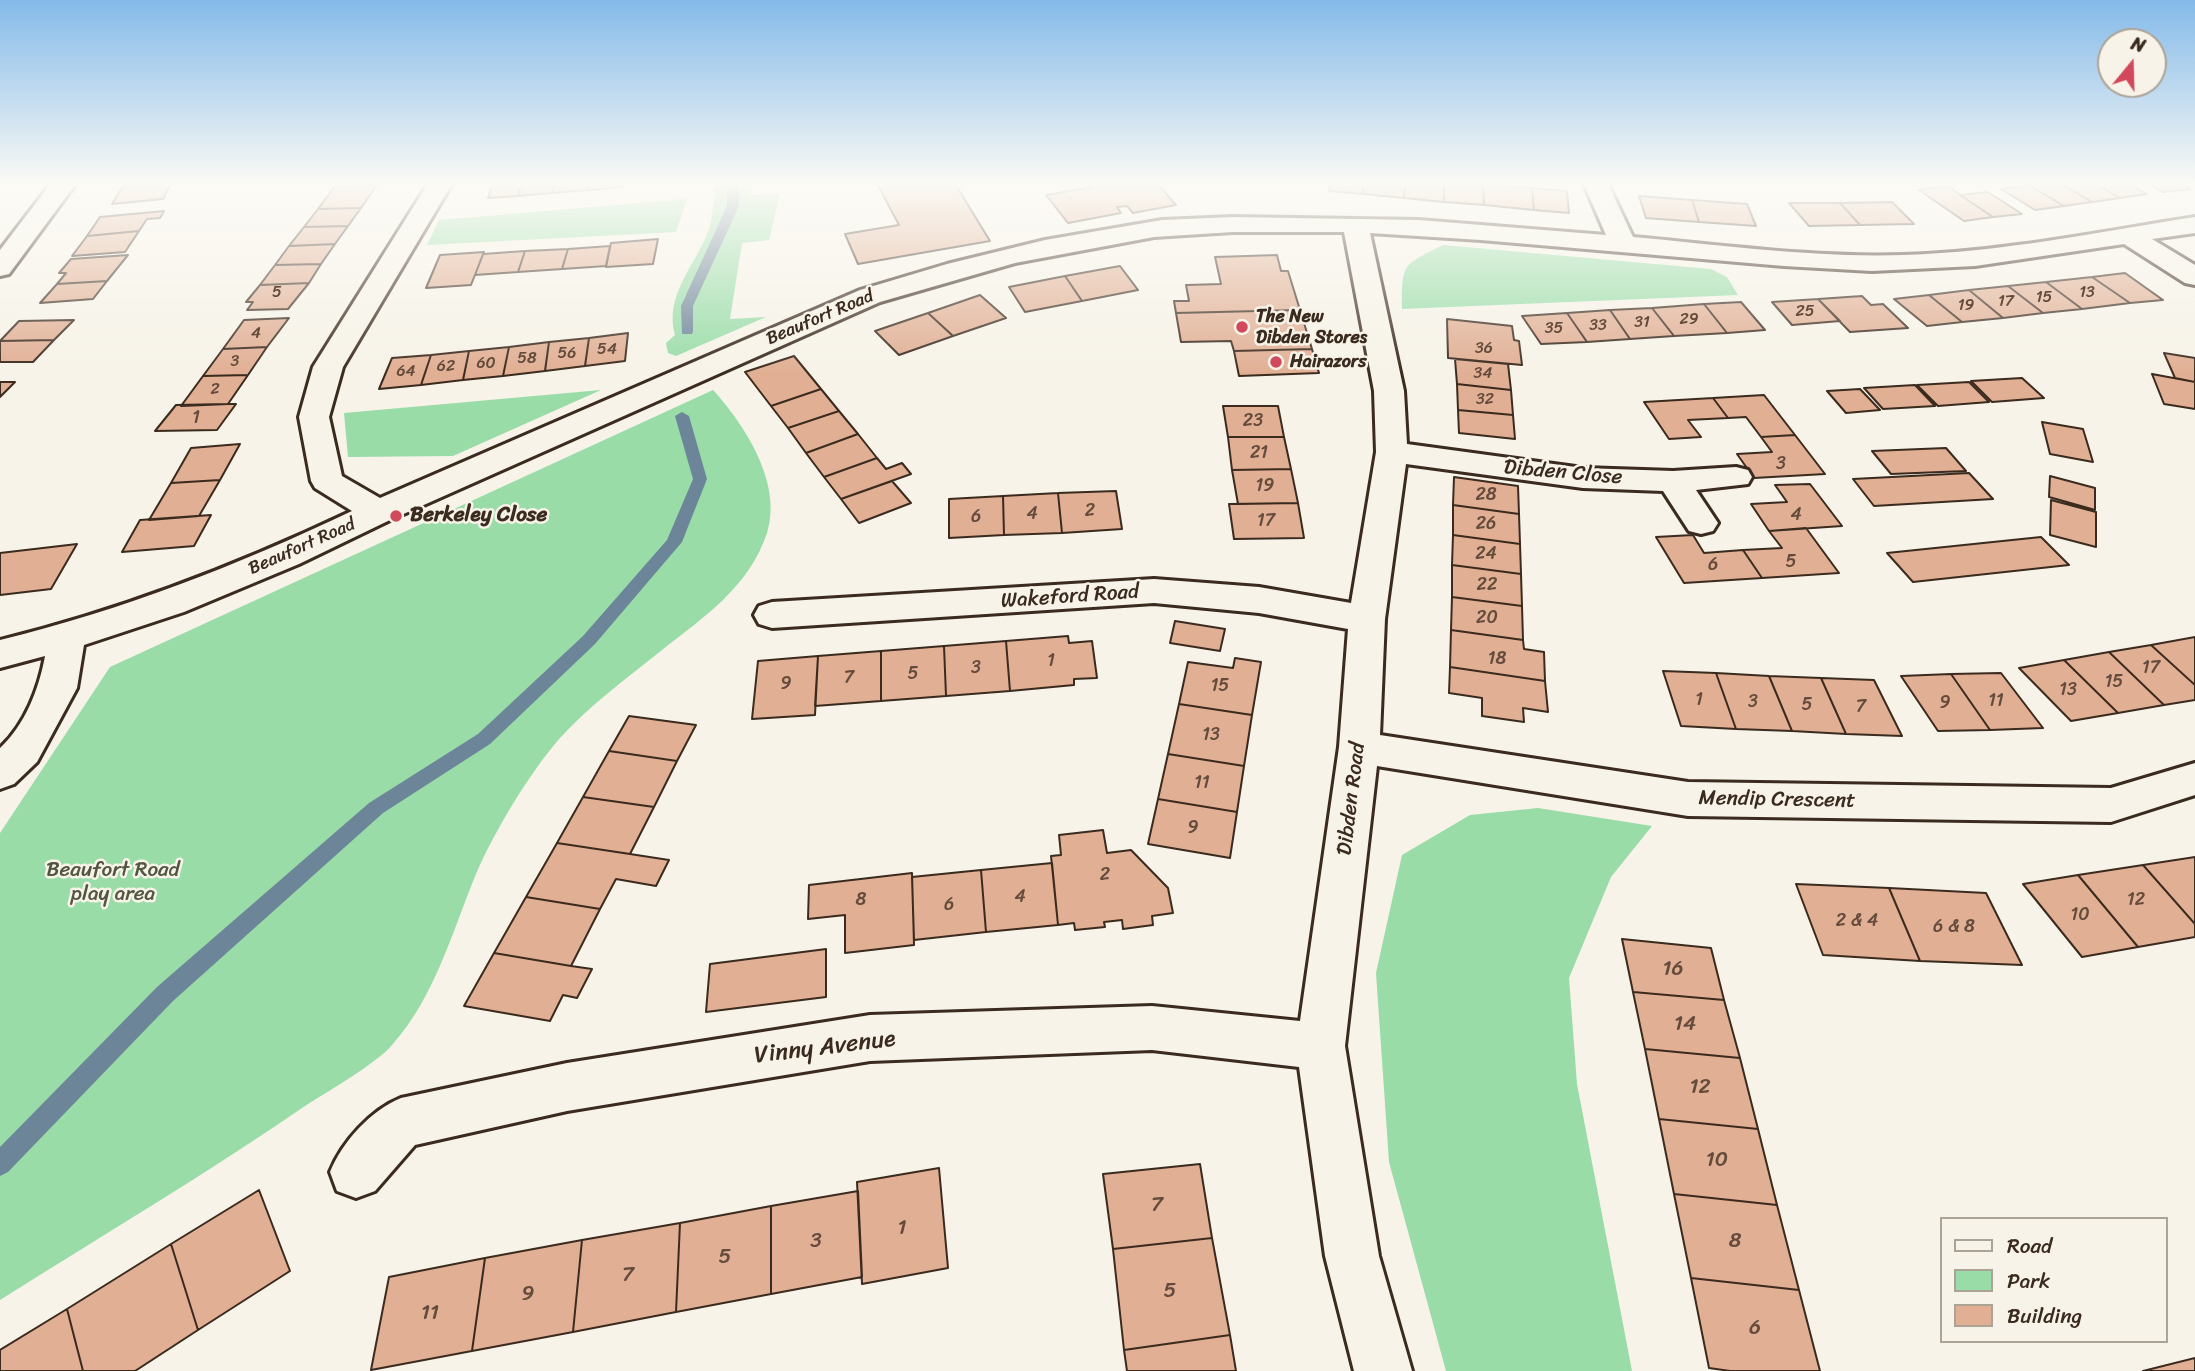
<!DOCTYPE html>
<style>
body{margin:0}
#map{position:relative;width:2195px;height:1371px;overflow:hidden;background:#f7f3e8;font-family:Sriracha,sans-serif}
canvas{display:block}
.legend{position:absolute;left:1940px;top:1217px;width:228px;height:126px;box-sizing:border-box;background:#f7f3e8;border:2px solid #aca397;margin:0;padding:9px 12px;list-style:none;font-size:21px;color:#3b2a1e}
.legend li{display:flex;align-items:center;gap:14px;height:35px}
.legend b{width:35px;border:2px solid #aca397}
.north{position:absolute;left:2097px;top:28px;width:70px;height:70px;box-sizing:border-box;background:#f7f3e8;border:2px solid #aca397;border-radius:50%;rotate:19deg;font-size:19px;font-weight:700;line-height:28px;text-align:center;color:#3b2a1e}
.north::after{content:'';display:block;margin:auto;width:24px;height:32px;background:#d1495b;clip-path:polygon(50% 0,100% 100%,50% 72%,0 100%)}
</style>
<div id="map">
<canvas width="2195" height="1371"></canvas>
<ul class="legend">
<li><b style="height:9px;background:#f7f3e8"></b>Road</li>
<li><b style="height:19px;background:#99dca8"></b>Park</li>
<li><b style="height:19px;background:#e1af94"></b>Building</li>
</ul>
<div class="north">N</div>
</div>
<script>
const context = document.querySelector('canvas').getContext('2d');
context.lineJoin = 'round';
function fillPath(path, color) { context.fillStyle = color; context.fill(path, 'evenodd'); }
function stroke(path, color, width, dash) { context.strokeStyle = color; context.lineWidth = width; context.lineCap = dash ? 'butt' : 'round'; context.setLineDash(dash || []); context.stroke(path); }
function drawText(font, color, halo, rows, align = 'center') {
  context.font = font + ' Sriracha,sans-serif'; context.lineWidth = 5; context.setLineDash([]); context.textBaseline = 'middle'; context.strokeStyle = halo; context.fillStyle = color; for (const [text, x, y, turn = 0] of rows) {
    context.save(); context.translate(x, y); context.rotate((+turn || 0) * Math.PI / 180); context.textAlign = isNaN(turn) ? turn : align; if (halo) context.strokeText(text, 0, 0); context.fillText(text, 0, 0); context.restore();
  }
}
fillPath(new Path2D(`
 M714,182h40l-4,13 30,-1 -11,46 -27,3 -12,76 36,-2 -90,39 -8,-3 -2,-10 9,-8c-11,-39 19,-68 33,-103 5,-15 6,-34 6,-50z
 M687,199l-11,33 -249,13 12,-25z
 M1443,245l268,24 16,8 11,18 -336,14c0,-47 0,-43 41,-64z
 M601,390l-148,66 -105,1 -4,-44z
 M713,390c32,35 70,94 54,143 -18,54 -63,84 -105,117 -35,28 -72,55 -102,88 -30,34 -66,94 -84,136 -24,58 -41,123 -84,171 -15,18 -62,45 -84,59 -100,69 -205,131 -308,196v-467l110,-166z
 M1538,808l114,18 -41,51 -42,101 8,106 55,287h-186l-57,-209 -13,-189 26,-118 68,-40z`), '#99dca8');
fillPath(new Path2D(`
 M727,182h11l1,24 -46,100v25l-1,3h-10l-1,-28 46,-100z
 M682,412l7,4 18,63 -25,63 -87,102 -105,100 -107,69 -210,188 -165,171 -8,4v-29l157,-160 212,-184 109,-69 105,-98 84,-96 26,-61 -18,-63z`), '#6d8599');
const building = new Path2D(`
 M172,182l-9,17 -51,5 11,-18z
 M493,182h28l-3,14 -30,2z
 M521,182h34l-3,11 -34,3z
 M555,182h34l-1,8 -36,3z
 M589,182h35l-1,5 -35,3z
 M876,182h78l36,59 -132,23 -13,-30 54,-9z
 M1088,182h68l20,23 -43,8 -6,-7 -10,1 4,6 -53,10 -22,-28 46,-8z
 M1330,182h34l-1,12 -34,-3z
 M1364,182h41l-1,16 -41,-4z
 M1405,182h39v20l-40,-4z
 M1444,182l39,2 1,21 -40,-3z
 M2059,182h33l28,16 -28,4z
 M2059,182l33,20 -28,4 -35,-21z
 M2092,182h34l21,12 -27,4z
 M2146,182h33l11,7 -27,3z
 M1483,184l49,4 2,22 -50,-5z
 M377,185l-16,23 -43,1 17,-23z
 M2029,185l35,21 -29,4 -34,-21z
 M1948,186l12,9 33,22 -29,4 -45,-31z
 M1532,188l35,3 2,22 -35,-3z
 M1988,192l34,22 -29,3 -33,-22z
 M1639,196l53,4 7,22 -53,-4z
 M1692,200l55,4 9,22 -57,-4z
 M1892,202l22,22 -54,1 -20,-22z
 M1789,203h51l20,22 -51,1z
 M361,208l-13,18 -44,1 14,-18z
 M164,211l-4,7 -13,1 -8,12 -52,5 13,-19z
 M348,226l-13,18 -46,2 15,-19z
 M139,231l-14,21 -53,4 15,-20z
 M658,239l-5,25 -47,3 5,-24z
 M335,244l-14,20 -46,1 14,-19z
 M610,246l-4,20 -44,3 6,-20z
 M568,249l-6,20 -44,3 7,-21z
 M525,251l-7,21 -43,3 8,-21z
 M484,252l-13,33 -45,3 14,-33z
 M128,255l-21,26 -50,3 9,-11h-7l12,-14z
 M1277,255l4,16h7l12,39 -124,3 -2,-12h15l-3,-16 35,-1 -6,-27z
 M321,264l-12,19 -49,2 15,-20z
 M1120,266l18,24 -56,11 -17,-25z
 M2125,273l38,27 -33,3 -38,-26z
 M1065,276l17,25 -57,11 -16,-25z
 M2092,277l38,26 -48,6 -36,-27z
 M107,281l-14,18 -53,4 17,-19z
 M2046,282l36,27 -39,4 -35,-27z
 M309,283l-21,26 -41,1 6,-8h-7l14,-17z
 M2008,286l35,27 -40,5 -34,-28z
 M1969,290l34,28 -41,4 -33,-27z
 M980,295l26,23 -53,18 -25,-23z
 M1929,295l33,27 -35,4 -33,-27z
 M1862,296l9,9 12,-1 25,24 -58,4 -32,-33z
 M1818,299l22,22 -48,4 -20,-23z
 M1741,302l24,28 -38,3 -23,-29z
 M1704,304l23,29 -53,3 -22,-28z
 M1652,308l22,28 -44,3 -20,-29z
 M1300,310l12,39 -78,2 -3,-10 -50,1 -5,-29z
 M1610,310l20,29 -43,3 -20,-29z
 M928,313l25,23 -54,19 -24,-24z
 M1567,313l20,29 -46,2 -19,-28z
 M289,318l-22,29 -44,2 21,-29z
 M1447,319l65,7 2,14 5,1 3,24 -74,-7z
 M74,320l-20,20 -54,1 19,-20z
 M628,333l-3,28 -40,5 4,-28z
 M589,338l-4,28 -40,5 4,-29z
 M54,340l-21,22h-33v-21z
 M549,342l-4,29 -42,5 6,-29z
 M267,347l-19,28 -45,1 20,-27z
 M509,347l-6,29 -40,4 6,-29z
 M1312,349l7,24 -80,3 -5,-25z
 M469,351l-6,29 -42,5 10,-30z
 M2164,353l31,5v24l-20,-4z
 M431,355l-10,30 -42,4 13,-31z
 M794,356l27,33 -50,17 -26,-34z
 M1455,359l53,5 3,26 -54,-6z
 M2152,374l43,8v27l-31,-5z
 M248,375l-20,29 -47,2 22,-30z
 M2022,378l22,20 -52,4 -21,-21z
 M0,382h15l-15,15z
 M1969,382l20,20 -51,4 -21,-21z
 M1457,384l54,6 2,25 -55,-5z
 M1915,385l20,21 -52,3 -19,-21z
 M821,389l18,22 -51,17 -17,-22z
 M1860,389l20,21 -34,3 -19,-22z
 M1764,395l31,40 -34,2 -15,-20 -18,1 -15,-20z
 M1713,398l15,20 -40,2 13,17 -32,2 -25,-37z
 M228,404h8l-19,26 -62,1 21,-26z
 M1223,406h55l6,31h-56z
 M1458,410l55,5 2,24 -56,-6z
 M839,411l19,23 -52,19 -18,-25z
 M2042,422l41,7 10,33 -43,-8z
 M858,434l19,24 -53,19 -18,-24z
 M1795,435l30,39 -71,4 -17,-24 35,-2 -11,-15z
 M1228,437h56l7,32 -59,1z
 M240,444l-20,36 -49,3 20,-35z
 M1946,448l20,23 -75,3 -19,-23z
 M877,458l9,11 16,-6 9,11 -70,25 -17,-22z
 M1291,469l7,34 -60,1 -6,-34z
 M1969,473l24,26 -119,7 -21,-27z
 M2050,476l45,12v22l-46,-13z
 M1454,477l64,9 1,28 -66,-9z
 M220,480l-21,36 -50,4 22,-37z
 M892,481l19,22 -52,20 -18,-24z
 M1810,484l32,42 -73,5 -18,-27 36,-2 -12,-17z
 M1116,491l6,38 -60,4 -4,-40z
 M1058,493l4,40 -58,2 -1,-39z
 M1003,496l1,39 -55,3v-39z
 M2051,500l45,12v35l-46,-12z
 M1298,503l6,35 -70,1 -5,-35z
 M1453,505l66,9 1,30 -67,-9z
 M211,515l-17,31 -72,6 18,-32z
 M1806,528l33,45 -77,5 -19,-28 39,-2 -13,-17z
 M1453,535l67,9 1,30 -69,-9z
 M1693,535l11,18 39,-3 19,28 -78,5 -28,-46z
 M2041,537l28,28 -156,17 -26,-29z
 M77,544l-26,45 -51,6v-42z
 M1452,565l69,9 1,32 -70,-9z
 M1452,597l70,9 1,34 -72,-10z
 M1175,621l50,8 -5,22 -50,-8z
 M1451,630l72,10 1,9 20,3 1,29 -95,-14z
 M1068,636l1,7 23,-2 5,37 -23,1v6l-64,6 -4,-50z
 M2195,637v48l-44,-40z
 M1006,641l4,50 -64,5 -2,-50z
 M2151,645l44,40v15l-31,5 -55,-53z
 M944,646l2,50 -65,5v-50z
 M881,651v50l-66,5 3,-50z
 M2109,652l55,53 -46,8 -54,-53z
 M818,656l-3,59 -63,4 6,-58z
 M1235,658l26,4 -9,53 -73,-11 9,-42 45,6z
 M2064,660l54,53 -47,8 -52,-53z
 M1450,667l95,14 3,31 -25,-4 1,14 -42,-6v-18l-33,-5z
 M1663,671l53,2 20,56 -55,-3z
 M1716,673l53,3 23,55 -56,-2z
 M2001,673l42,55 -53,2 -39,-56z
 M1951,674l39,56 -52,1 -37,-55z
 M1769,676l52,2 25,56 -54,-3z
 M1821,678l53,2 28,56 -56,-2z
 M1179,704l73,11 -8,51 -76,-12z
 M629,716l67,9 -19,36 -68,-10z
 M609,751l68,10 -23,46 -71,-10z
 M1168,754l76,12 -7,46 -79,-13z
 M583,797l71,10 -24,47 -73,-11z
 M1158,799l79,13 -7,46 -82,-14z
 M1103,830l4,23 24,-3 37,38 5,25 -21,3 1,9 -30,4 -1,-9 -18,2 1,5 -30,3 -1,-7 -16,2 -7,-69 10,-1 -2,-20z
 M557,843l73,11 39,6 -13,26 -40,-7 -16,30 -74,-12z
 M2195,857v67l-52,-59z
 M1052,863l6,62 -72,7 -5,-62z
 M2143,865l52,59v13l-57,10 -60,-72z
 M981,870l5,62 -72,8 -2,-63z
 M912,873l2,72 -69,8v-38l-37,4 1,-34z
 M2078,875l60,72 -56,10 -59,-73z
 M1796,884l93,4 31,73 -97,-6z
 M1889,888l97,5 36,72 -102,-4z
 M526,897l74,12 -29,57 -77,-13z
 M1622,939l89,9 13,52 -91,-8z
 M826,949v48l-120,15 4,-48z
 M494,953l77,13 21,3 -15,29 -14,-3 -13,26 -86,-15z
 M1633,992l91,8 16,58 -95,-9z
 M1645,1049l95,9 18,71 -99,-10z
 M1659,1119l99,10 19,76 -103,-11z
 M1200,1164l12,74 -99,11 -10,-75z
 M939,1168l9,100 -86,16 -5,-102z
 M259,1190l31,81 -92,59 -27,-86z
 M858,1191l4,86 -91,17v-88z
 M1674,1194l103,11 22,85 -108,-12z
 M771,1206v88l-95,18 4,-89z
 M680,1223l-4,89 -103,20 9,-92z
 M1212,1238l18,97 -106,15 -11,-101z
 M582,1240l-9,92 -101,19 13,-93z
 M171,1244l27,86 -63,41h-52l-16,-62z
 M485,1258l-13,93 -101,19 18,-93z
 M1691,1278l108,12 21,81h-90l-21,-3z
 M67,1309l16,62h-83v-21z
 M1230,1335l6,36h-109l-3,-21z
 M2195,1358v13h-52z`);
fillPath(building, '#e1af94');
stroke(building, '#3b2a1e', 2);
const minor = new Path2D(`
 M52,182h25l-68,92 -9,2v-26z
 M429,182h24l-110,185 -14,50 13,59 38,22 480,-208 87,-26 98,-24 117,-20 71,-3 186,3 187,15 -23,-53h24l26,55c90,8 181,21 271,18 98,-3 195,-23 291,-38v16l-43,6 43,26v20l-10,-2 -61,-39 -149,22 -103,5 -88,-5 -303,-26 -111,-7 34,158 3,53 176,24 90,3 63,-4 12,3 4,7 -4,7 -52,6 22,33 -5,8 -12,3 -12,-3 -26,-40 -80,-3 -177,-24 -21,155 -5,116 308,47 423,6 84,-25v32l-84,27 -423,-6 -311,-50 -32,280 34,210 33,115h-58l-29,-115 -26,-189 -147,-17 -282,11 -303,50 -152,34 -40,46 -19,7 -19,-7 -7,-19c12,-30 41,-62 71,-74l166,-35 303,-48 282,-9 148,15 39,-274 9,-118 -89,-16 -105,-10 -382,25 -13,-4 -5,-9 5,-9 13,-4 382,-23 105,8 92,16 25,-151 -2,-61 -30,-159h-111l-79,5 -139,26 -135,39 -490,218 -91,44 -115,48 -100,33 -7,43 -40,74 -23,22 -14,5v-41c25,-23 39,-59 45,-92l-45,12v-28c123,-30 238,-75 352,-129l-37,-23 -4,-7 -12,-64 14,-50z`);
stroke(minor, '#3b2a1e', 6);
fillPath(minor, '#f7f3e8');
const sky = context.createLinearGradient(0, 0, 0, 374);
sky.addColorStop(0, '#84bae9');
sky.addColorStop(0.49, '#fbfaf5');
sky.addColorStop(1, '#fbfaf500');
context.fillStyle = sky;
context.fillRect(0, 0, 2195, 374);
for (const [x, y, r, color] of [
 [1242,327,7,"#d1495b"],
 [1276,362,7,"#d1495b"],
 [396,516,7,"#d1495b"]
]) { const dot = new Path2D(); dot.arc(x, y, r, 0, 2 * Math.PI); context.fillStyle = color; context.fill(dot); stroke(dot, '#f7f3e8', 2.5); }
drawText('16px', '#644b3c', null, [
 ["5",277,293],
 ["13",2087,293],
 ["15",2044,298],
 ["17",2006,302],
 ["19",1966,306],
 ["25",1805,312],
 ["29",1689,320],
 ["31",1642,323],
 ["33",1598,326],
 ["35",1554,329],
 ["4",256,334],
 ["36",1484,349],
 ["54",607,350],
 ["56",567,354],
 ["58",527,359],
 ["3",235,362],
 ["60",486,364],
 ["62",446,367],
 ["64",406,372],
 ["34",1483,374],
 ["2",215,390],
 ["32",1485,400]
]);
drawText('bold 18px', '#3b2a1e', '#f7f3e8', [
 ["The New",1256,317],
 ["Dibden Stores",1256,338],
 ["Hairazors",1290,362]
], 'left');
drawText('18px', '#3b2a1e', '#f7f3e8', [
 ["Beaufort Road",820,318,-23],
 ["Beaufort Road",302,547,-24]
]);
drawText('18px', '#644b3c', null, [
 ["1",196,418],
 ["23",1253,421],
 ["21",1259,453],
 ["3",1781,464],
 ["19",1265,486],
 ["28",1486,495],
 ["2",1090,511],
 ["4",1032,514],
 ["4",1796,515],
 ["6",976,517],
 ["17",1266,521],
 ["26",1486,524],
 ["24",1486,554],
 ["5",1791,562],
 ["6",1713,565],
 ["22",1487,585],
 ["20",1487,618],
 ["18",1497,659],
 ["1",1051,661],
 ["3",976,668],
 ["17",2151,668],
 ["5",913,674],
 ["7",849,678],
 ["15",2114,682],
 ["9",786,684],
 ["15",1220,686],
 ["13",2068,690],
 ["1",1699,700],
 ["11",1996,701],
 ["3",1753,702],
 ["9",1945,703],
 ["5",1807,705],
 ["7",1861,707],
 ["13",1211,735],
 ["11",1202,783],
 ["9",1193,828],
 ["2",1105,875],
 ["4",1020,897],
 ["8",861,900],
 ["12",2136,900],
 ["6",949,905],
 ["10",2080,915],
 ["2 & 4",1857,921],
 ["6 & 8",1954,927]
]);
drawText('21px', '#3b2a1e', '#f7f3e8', [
 ["Dibden Close",1563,473,5],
 ["Wakeford Road",1070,597,-4],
 ["Dibden Road",1352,799,-83],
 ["Mendip Crescent",1777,800,1]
]);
drawText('bold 21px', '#3b2a1e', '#f7f3e8', [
 ["Berkeley Close",410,516]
], 'left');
drawText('21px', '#525640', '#f7f3e8', [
 ["Beaufort Road",113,871],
 ["play area",113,895]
]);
drawText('21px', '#644b3c', null, [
 ["16",1673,970],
 ["14",1685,1025],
 ["12",1700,1088],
 ["10",1717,1161],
 ["7",1157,1206],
 ["1",902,1229],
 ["3",816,1242],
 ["8",1735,1242],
 ["5",725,1258],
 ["7",628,1276],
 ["5",1170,1292],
 ["9",528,1295],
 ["11",430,1314],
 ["6",1755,1329]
]);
drawText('24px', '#3b2a1e', '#f7f3e8', [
 ["Vinny Avenue",825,1048,-7]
]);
</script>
